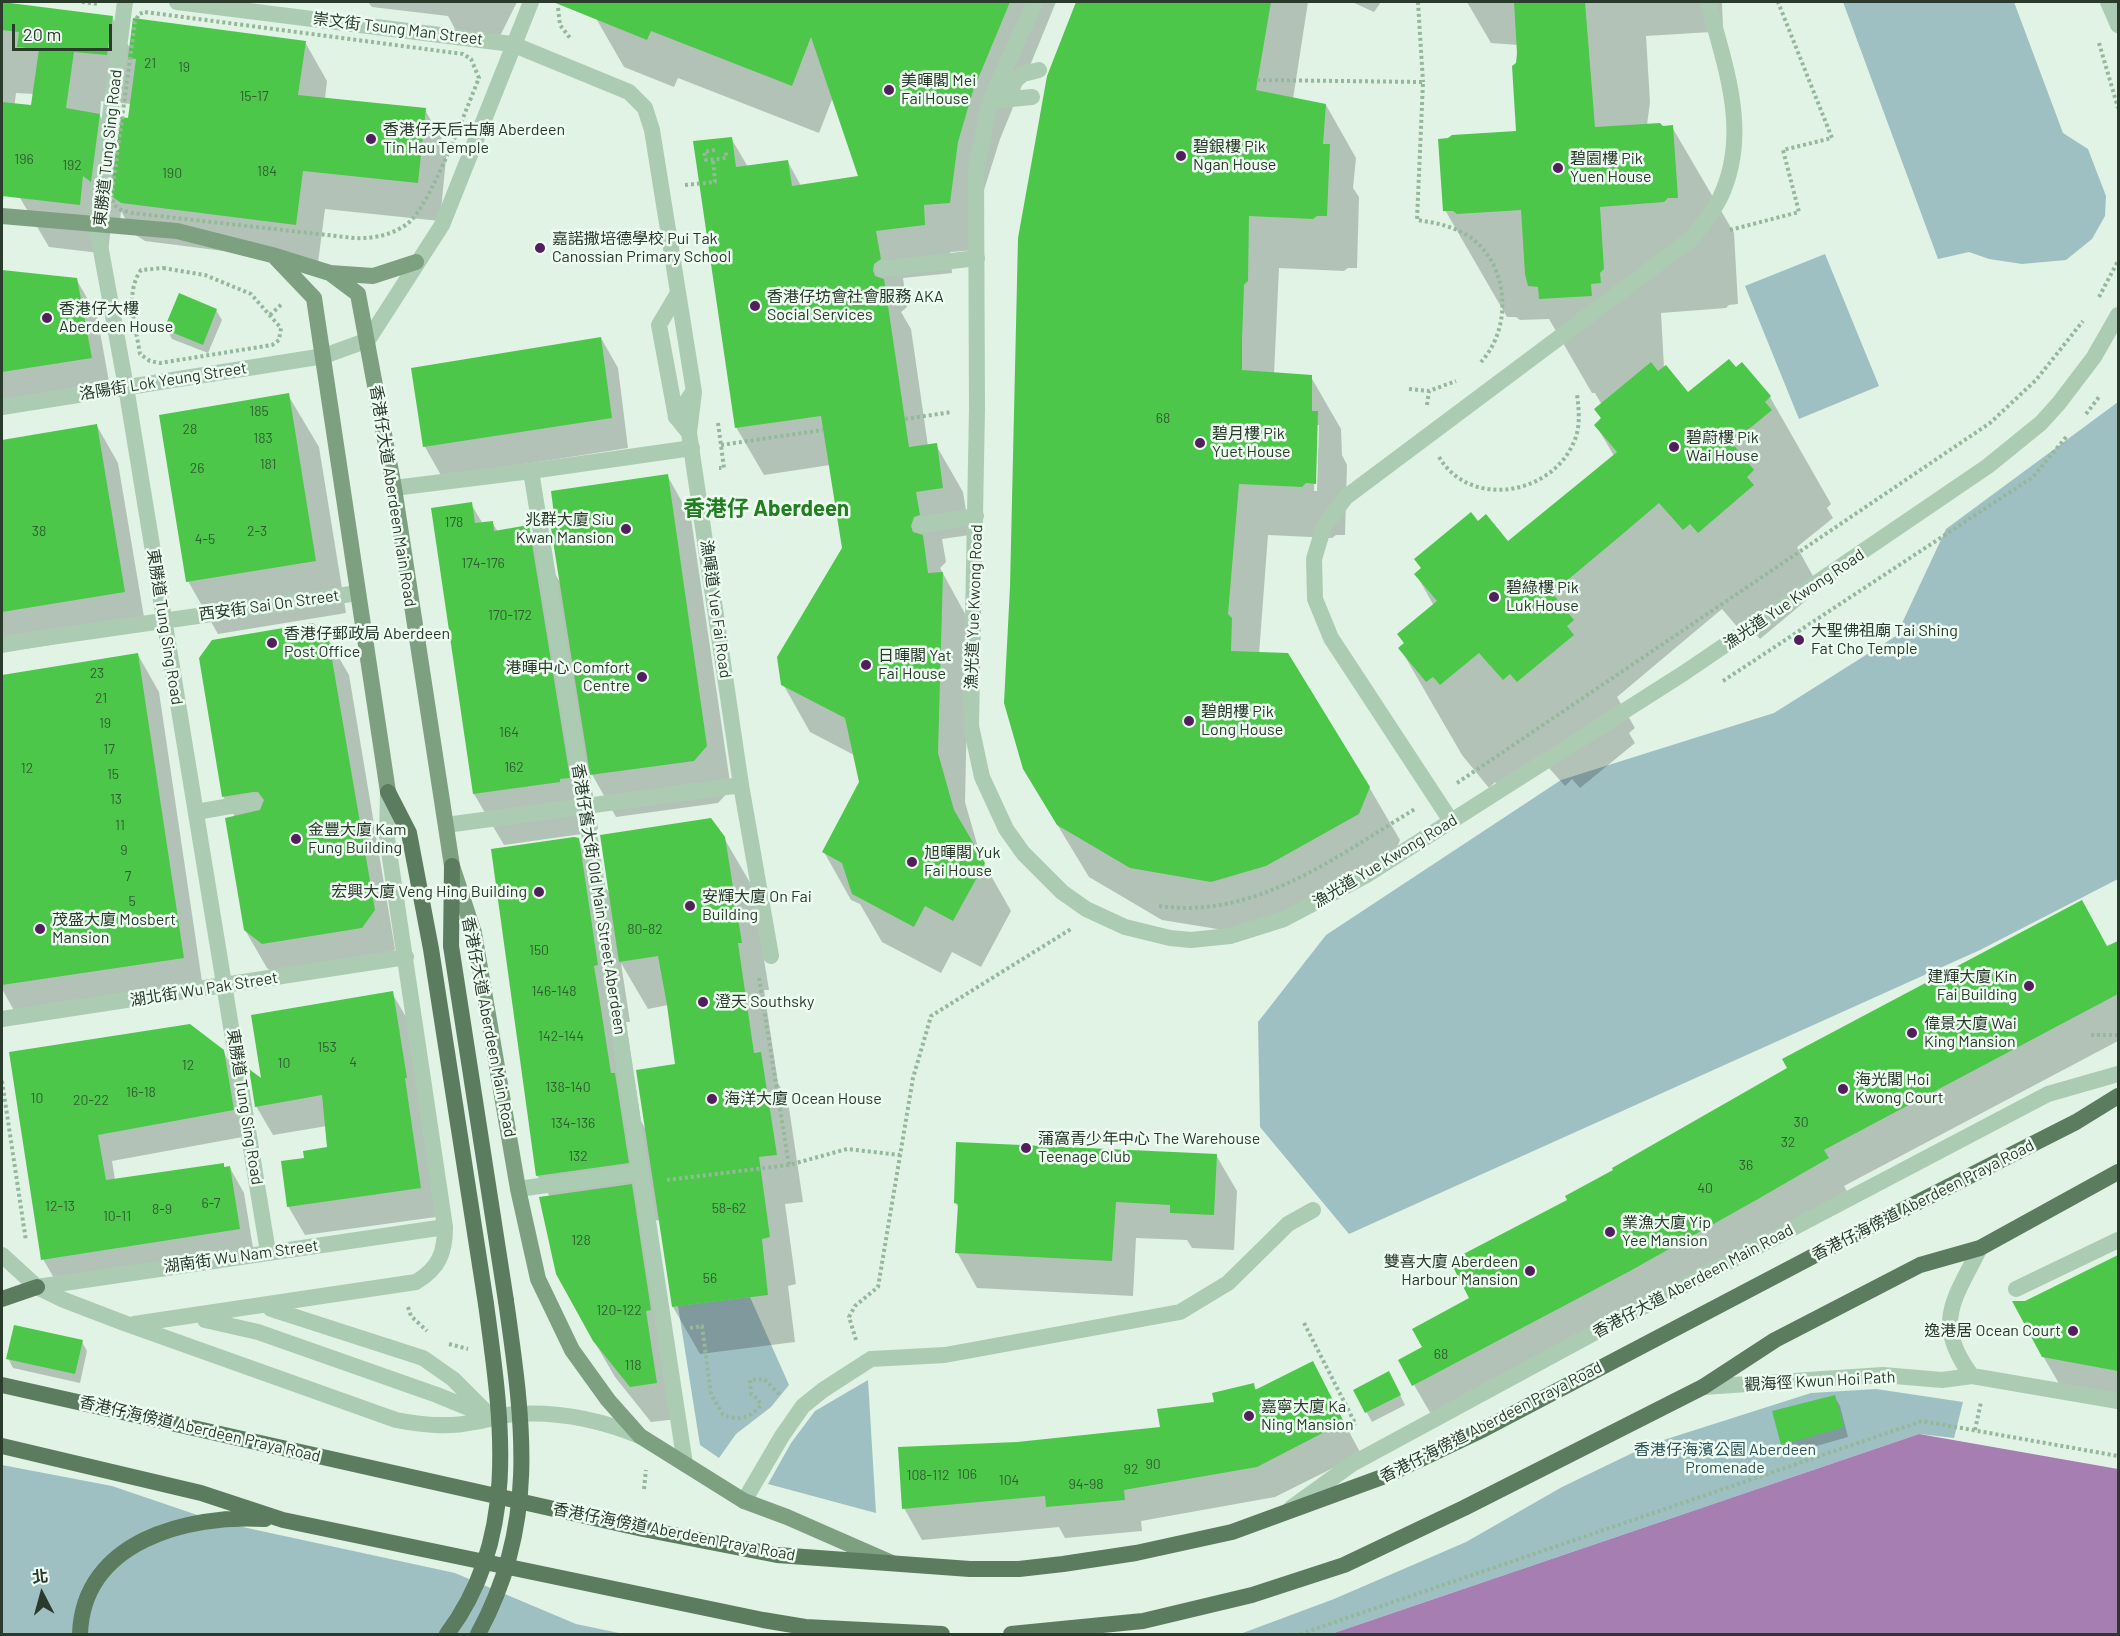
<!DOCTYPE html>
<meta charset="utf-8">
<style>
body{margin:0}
#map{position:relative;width:2120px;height:1636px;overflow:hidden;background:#e0f3e5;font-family:Barlow,"Noto Sans TC",sans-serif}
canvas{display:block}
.frame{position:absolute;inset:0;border:3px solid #2a3a2b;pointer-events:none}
.north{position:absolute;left:12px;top:1564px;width:60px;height:60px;-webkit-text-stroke:4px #edfbf1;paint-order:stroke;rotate:354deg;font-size:16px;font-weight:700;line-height:24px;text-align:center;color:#2a3a2b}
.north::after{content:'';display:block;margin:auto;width:21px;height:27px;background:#2a3a2b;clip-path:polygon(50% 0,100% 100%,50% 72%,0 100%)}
.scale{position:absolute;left:12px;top:24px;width:100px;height:27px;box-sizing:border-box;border:3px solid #2a3a2b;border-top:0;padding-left:8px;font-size:18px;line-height:21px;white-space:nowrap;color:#2a3a2b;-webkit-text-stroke:4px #edfbf1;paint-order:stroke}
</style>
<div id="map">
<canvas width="2120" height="1636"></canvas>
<div class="frame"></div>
<div class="north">北</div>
<div class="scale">20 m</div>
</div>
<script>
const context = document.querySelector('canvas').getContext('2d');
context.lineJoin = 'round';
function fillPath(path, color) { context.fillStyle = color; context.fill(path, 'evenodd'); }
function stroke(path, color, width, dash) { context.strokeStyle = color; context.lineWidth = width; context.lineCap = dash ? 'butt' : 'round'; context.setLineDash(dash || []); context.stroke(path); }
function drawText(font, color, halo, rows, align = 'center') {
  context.font = font + ' Barlow,"Noto Sans TC",sans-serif'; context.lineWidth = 5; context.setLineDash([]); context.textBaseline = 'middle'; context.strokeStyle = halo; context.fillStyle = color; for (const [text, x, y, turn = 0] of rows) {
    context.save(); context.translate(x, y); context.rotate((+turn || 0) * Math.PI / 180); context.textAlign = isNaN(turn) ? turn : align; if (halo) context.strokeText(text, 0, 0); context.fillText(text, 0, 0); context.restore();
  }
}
fillPath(new Path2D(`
 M1843,2h171l49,131 25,16 18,47 -1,20 -13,23 -26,21 -44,4 -33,-5 -20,-7 -31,7z
 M1825,254l54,132 -80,33 -54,-133z
 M2118,402v477l-138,71 -631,284 -89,-107 -2,-105 68,-87 235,-155 213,-67 122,-77 50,-107z
 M750,1297l39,88 -18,22 -35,27 -17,24 -19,-13 -22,-139z
 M868,1380l8,133 -108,-29 23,-41 24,-32z
 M1876,1389l87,13 -9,36 -35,-4 -588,200h-91l94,-35 132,-57 96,-55 89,-43 160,-51z
 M2,1465l110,21 103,35 240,52 121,51 48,10h-622z`), '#9fc0c3');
fillPath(new Path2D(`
 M1919,1434l199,35v165h-787z`), '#a67eb1');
fillPath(new Path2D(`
 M368,2h-1h150l-19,38 -39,-4 -11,-20 -76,-9z
 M604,2h452l-56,137 -16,51 -7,60 -27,2 2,21 -49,5 4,29 -6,5 10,17 17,117 8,-1 27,47 7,43 -28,4 4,23 -6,6 29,53 -4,181 16,56 30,53 -30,56 -29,-15 -11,21 -59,-31 -22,-38 -9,-4 -27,-48 36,-69 -6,-28 -44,-23 -27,-48 60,-136 -13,-83 -66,10 -28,-48 -5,-289 17,29 40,-5 13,24 59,-8 -27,-81 -14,36 -141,-55 -4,9 -50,-20 -27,-47z
 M1077,2h231l-15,97 33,6 30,53 -3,30 6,9 -2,71h-9l-4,3 -65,-3 -5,106 37,3 30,52 1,26 5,10 -2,70h-9l-4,3 -64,-3 -9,119 110,133 31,53 -11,26 -147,67 -80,-13 -73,-43 -34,-56 -4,-752zM1316,425h3l-2,66h-3z
 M1352,2h29l-7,10z
 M1467,2h255l1,26 -12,4 -65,4 4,66 -3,23 25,2 62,106 4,71 -9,1 -3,3 -65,5 3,55 24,26 82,3 61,107 -4,4 6,10 -36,29 17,31 1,15 -55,46 -8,-9 -7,6 -23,-27 -36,30 -69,58 18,31 -6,5 6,10 -55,45 -8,-9 -7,7 -24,-27 -39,32 -7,-9 -6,6 -27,-33 -62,-107 5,-3 -6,-10 35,-29 -18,-32 6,-5 -6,-9 62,-37 30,20 106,-87 -18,-31 6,-5 -6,-10 6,-5 -7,-12h-3l-43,-74 -29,1 -4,-3h-9l-62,-107 73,-78v-87l-27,-2z
 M2,5l110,12 19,33 174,-8 22,39 -2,18 100,11 22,38 -7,73 -115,-12 -7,54 -173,-22 -11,-7 -13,-23 -2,19 -8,-6 -3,30 -59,-7 -29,-49 14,-104 -18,-1 -14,117zM101,101l30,3 -2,16 -11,28 -18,-32z
 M2,272l74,7 21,36 14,78 -109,18z
 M216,310l6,10 -14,33 -36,-14 -6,-10z
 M601,338l17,30 10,80 -186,29 -17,-30 -12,-78z
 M288,395l31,52 27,166 -128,21 -30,-53z
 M97,426l21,37 28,166 -144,24v-211z
 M667,475l24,43 40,271 -13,14 -102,14 -27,-48 9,60 -10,1 1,3 -85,12 -30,-51 -41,-285 38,-5 12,20 9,-2 6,10 30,-5 33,57z
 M327,637l22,38 46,274 -12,16 -98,16 -18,-13 -22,-38 -10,-113 -12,-21z
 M138,655l21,37 45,303 -183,28 -19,-34v-313z
 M724,838l28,48 17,104h-5l14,93 10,18 15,101 -18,2 11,80 -8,2 7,56 -95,12 -27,-47 -13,-87 -9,1 26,198 -26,3 -36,-45 -21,-36 -44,-144 -13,-22 41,-336 32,56zM621,963l27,46 20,-4 9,60 -31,65 -5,-9 -15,-99h4z
 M2118,942v99l-274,145 5,9 -414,226 -21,-36 695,-431v-7z
 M392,993l17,29 27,195 -131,18 -17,-29 18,-46 23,-12 -2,-22 -54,9 -17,-29 7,-24z
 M223,1051l15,26 10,59 -136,25 3,19 108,-16 2,4h5l14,25 10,61 -196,31 -15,-26 -32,-205z
 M1216,1155l21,36 -3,59 -42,-2 -5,-8 -51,-2 -3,58 -156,-8 -20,-36 2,-43 -3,-6z
 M2118,1256v141l-57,-10 -18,-31 -18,-54z
 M82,1342l5,9 -7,32 -67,-15 -5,-10z
 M1312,1363l49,91 -86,43 -134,24 1,10 -77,7 -6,-11 -137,13 -18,-32 113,-65 144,-14 92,-45 4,7z
 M1394,1383l11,22 -33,17 -17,-31z
 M1834,1396l6,10 8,31 -60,17 -5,-10z`), '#0003');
fillPath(new Path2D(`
 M2,2l111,14 -6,39 -33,-3 -8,56 34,6 -9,68 -8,-6 -3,29 -78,-9v-94l29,3 8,-56 -22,-2 2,-15 -17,-2z
 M553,2h457l-37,89 -15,51 -8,61 -26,2 1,20 -49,6 5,28 -7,5 -1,6 2,6 9,3 25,168 28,-4 6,45 -27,4 4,23 -6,2 -3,9 2,6 10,3 5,38 15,-1 -5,181 16,57 31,53 -32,58 -28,-15 -11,21 -62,-33 -10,-31 -20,-11 37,-70 -14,-64 -64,-33 -4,-28 65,-109 -21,-132 -86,12 -42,-287 39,-4 4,30 52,-7 4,26 66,-10 -47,-139 -19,49 -141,-55 -4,9z
 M1076,2h195l-15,88 70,14 -3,40h7l-3,72h-10l-4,3 -64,-3 -1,65 -4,4 -2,55v30l70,5v36h6l-2,73 -10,-1 -4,4 -63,-3 -11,130 4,4 -1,33 57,2 82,134 -11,27 -93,52 -55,16 -81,-14 -73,-43 -34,-56 -19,-66 6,-116 8,-349 29,-162z
 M1514,2h71l10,125 65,-4 3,3 10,-1 5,73h-10l-4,4 -64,5 4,62 -4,4 1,10 -10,1 1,12 -53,3 -1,-12 -10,-1 -3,-12 -4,-64 -64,4 -4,-3h-10l-5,-72 10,-1 4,-3 64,-4 -4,-65 4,-3 1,-10z
 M133,18l173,23 -8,54 128,13 -8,75 -115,-12 -7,54 -175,-22 -11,-8 11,-78 7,1 8,-59 -8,-1z
 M2,270l75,8 15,80 -90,14z
 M179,293l38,16 -14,36 -39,-16z
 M601,337l11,81 -189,29 -12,-79z
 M1729,359l7,8 6,-5 29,34 -6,6 7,8 -40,33 22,27 -7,7 7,8 -56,48 -8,-9 -7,6 -24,-27 -34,29 -73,61 22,27 -7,6 7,9 -57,47 -7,-8 -7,6 -24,-27 -39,32 -7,-8 -7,5 -28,-34 6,-5 -7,-9 40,-33 -23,-27 7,-6 -7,-9 57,-47 7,9 8,-7 22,27 81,-66 28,-23 -23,-27 7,-7 -7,-9 57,-47 7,9 8,-6 22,27z
 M289,393l27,168 -130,21 -27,-167z
 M97,424l28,168 -123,20v-172z
 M668,474l39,272 -13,15 -104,14 -40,-253h5l-4,-31z
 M472,502l3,21 18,-2 1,10 35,-6 41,253 -10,1v3l-87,12 -42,-286z
 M313,623l15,13 47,274 -13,18 -100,16 -18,-14 -19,-112 35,-8 4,-10 -6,-8h-5l-31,5 -23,-139 13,-18z
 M138,653l46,305 -182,27v-310z
 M711,818l14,19 17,106h-4l16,110 7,-1 16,103 -18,2 11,80 -8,2 6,56 -96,12 -36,-237 39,-6 -8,-59 -9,-49 -39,6 -19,-127z
 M574,837l5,1 19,127 -4,1 7,43 10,64h4l14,90 -93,13 -45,-327z
 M2082,900l25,46 11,-5v53l-294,156 5,8 -71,41 -128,72 -218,115 -14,-26 24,-13 -10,-18 57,-31 -19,-37 117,-61 -2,-4 48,-26 -1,-2 175,-100 -5,-9z
 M393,991l14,87h-2l16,110 -134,19 -6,-46 23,-3 -1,-7 24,-4 -5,-52 -67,12 -6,-38 12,9 -10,-63z
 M190,1024l34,26 10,60 -136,25 8,45 118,-17v4l6,-1 10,63 -199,31 -32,-208z
 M956,1142l261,12 -3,61 -44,-2v-8l-54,-3 -4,59 -157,-8 3,-49 -4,-1z
 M632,1184l19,126 -5,1 11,72 -27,4 -37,-46 -37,-67 -17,-77z
 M2118,1255v116l-76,-14 -30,-56h13z
 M14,1325l69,15 -8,34 -69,-15z
 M1313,1361l31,61 -87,45 -133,23 1,10 -79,7 -1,-11 -143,13 -4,-62 119,-5 143,-15 -3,-18 57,-7 -2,-9 42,-10 1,7z
 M1389,1371l12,24 -36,18 -12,-23z
 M1835,1395l9,32 -63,18 -9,-34z`), '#4cc74a');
stroke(new Path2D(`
 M82,2l17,2
 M1418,2l5,80
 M558,8l2,17 10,13
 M145,12l318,42 8,5 8,19c-12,29 -50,131 -72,146 -15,11 -34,15 -53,14l-222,-25c-13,-3 -20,-5 -20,-20l23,-171 4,-8z
 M2099,43l19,65
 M1257,80l166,2 -6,138c20,3 36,6 53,17 39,28 43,90 11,125
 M715,150l-11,2 2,8 20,-2v-8
 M685,185l30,-3 -2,-23
 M1730,230l69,-18 -16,-62 49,-12 -54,-136
 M163,268l42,7 46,19 30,34 -2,12 -7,5 -112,18 -10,-2 -10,-7c-4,-27 -16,-60 1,-84z
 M2099,297l19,-36
 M270,315l13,-12
 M1409,389l20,2 27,-10
 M1427,405l2,-14
 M2086,414l13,-17
 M905,419l47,-7
 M718,423l6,45h-5
 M721,445l102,-15
 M1439,457c31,52 111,38 134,-13 8,-16 6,-33 4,-50
 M1723,681l310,-204 34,-41
 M1457,783l533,-360 46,-43 47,-59
 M1159,906c96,14 178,-50 256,-97
 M759,978l30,187
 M2091,1035h27
 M2,1081l24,160
 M667,1180l122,-15 58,-16 53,6
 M408,1307l3,9 16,15
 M1304,1323l52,102
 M690,1328l12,-2 9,68 12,21c16,6 27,4 38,-10l-3,-6 -7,-5 -1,-14 14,-1 16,16
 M856,1340l-7,-23 6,-11 23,-19 35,-209 18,-62 140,-87
 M449,1344l19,5
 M1975,1430l6,-28
 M644,1489l2,-19
 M1300,1634l622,-213 196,35`), '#95b89b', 4, [3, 3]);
stroke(new Path2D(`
 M990,101l33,-27 16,-4
 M990,101l42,-4
 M883,269l94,-11
 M676,417l-17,-92 19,-32
 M921,525l55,-9
 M196,812l58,-10
 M1451,821l-120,-183 -16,-39 -1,-40 10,-33 22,-29 345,-258c10,-13 22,-27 29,-41 31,-65 5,-131 -12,-196
 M37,1287l27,13 60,23 272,97c26,5 52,8 78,2 14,-2 26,-7 41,-8 42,-3 86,6 125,22
 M271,1309l152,49 30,21 32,32
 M205,1320l53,12 179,63 54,22
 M134,1324l282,-42c23,-14 29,-29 29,-55
 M744,1501l38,-65 21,-30 20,-16 48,-31 74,-4 235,-43 48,-29 60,-59 25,-14`), '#abccb2', 16);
stroke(new Path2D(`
 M531,471l161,-23
 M518,1189l122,-17
 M2016,1289l102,-49`), '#abccb2', 16);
stroke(new Path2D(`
 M125,2l-29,221 30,164 142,865
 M177,2l335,42 117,48 16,16 7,22 42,262 -5,41 52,352 30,171
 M2,407l322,-51
 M689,433l-13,-16 17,-25
 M394,488l137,-17 54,336 100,657
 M2,644l356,-51
 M446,825l295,-40
 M2,1019l404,-62
 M2,1255l35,32 408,-60 -58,-389 1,-46
 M1972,1376c-40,-53 -18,-76 8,-128
 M1703,1387l180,-12 59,5 30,-4 146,25
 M1291,1508l61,-44 266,-144 430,-226 70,-20`), '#abccb2', 16);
stroke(new Path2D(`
 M1035,2l-45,99 -14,69 1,239 -6,317 11,51 24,52 17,24 39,39 24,17 39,18 45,11 21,2 39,-4 54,-17 81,-43 319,-203 304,-207 53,-43 18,-20 35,-46 24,-42
 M2108,2l10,23
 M324,356l44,-16 74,-115 89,-223`), '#abccb2', 16);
stroke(new Path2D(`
 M2,216l175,15 95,24 58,18 28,21 36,194 58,378 22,67 44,256 20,90 34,71 36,50 32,36 104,65 43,16 105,46
 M273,255l41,43 74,494
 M330,273l43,3 43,-14`), '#7ca080', 16);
stroke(new Path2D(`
 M388,792l21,41 22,116 55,355
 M452,866l-1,80 55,355
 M2,1299l35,-12
 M2,1385l641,144 134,26 193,14h49l44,-5 73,-11 96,-21 153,-56 99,-47 379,-199 213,-108 42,-26
 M2,1446l199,47 82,27 480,100 42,7 137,7
 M80,1634c3,-93 108,-120 185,-115
 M1011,1634l132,-13 109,-26 92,-30 120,-57 239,-121 72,-47 145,-75 60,-17 138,-76`), '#5b7c5e', 16);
stroke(new Path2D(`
 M447,1634c74,-98 54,-218 39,-330
 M478,1634c61,-111 45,-213 28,-333`), '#5b7c5e', 16);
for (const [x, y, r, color] of [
 [889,90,6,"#511f5c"],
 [371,139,6,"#511f5c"],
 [1181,156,6,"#511f5c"],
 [1558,168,6,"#511f5c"],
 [540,248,6,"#511f5c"],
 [755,306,6,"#511f5c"],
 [47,318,6,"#511f5c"],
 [1200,443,6,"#511f5c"],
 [1674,447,6,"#511f5c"],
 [626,529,6,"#511f5c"],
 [1494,597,6,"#511f5c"],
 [1799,640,6,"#511f5c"],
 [272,643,6,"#511f5c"],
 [866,665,6,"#511f5c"],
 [642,677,6,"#511f5c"],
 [1189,721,6,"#511f5c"],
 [296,839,6,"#511f5c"],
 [912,862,6,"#511f5c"],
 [539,892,6,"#511f5c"],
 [690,906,6,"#511f5c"],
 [40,929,6,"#511f5c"],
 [2029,986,6,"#511f5c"],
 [703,1002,6,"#511f5c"],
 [1912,1033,6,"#511f5c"],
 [1843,1089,6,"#511f5c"],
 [712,1099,6,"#511f5c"],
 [1026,1148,6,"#511f5c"],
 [1610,1232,6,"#511f5c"],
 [1530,1271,6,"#511f5c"],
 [2073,1331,6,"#511f5c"],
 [1249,1416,6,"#511f5c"]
]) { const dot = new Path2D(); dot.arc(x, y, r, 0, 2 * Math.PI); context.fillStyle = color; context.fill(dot); stroke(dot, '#edfbf1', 2); }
drawText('14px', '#325d33', null, [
 ["21",150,63],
 ["19",184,67],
 ["15-17",254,96],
 ["196",24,159],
 ["192",72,165],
 ["184",267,171],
 ["190",172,173],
 ["185",259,411],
 ["68",1163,418],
 ["28",190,429],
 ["183",263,438],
 ["181",268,464],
 ["26",197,468],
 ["178",454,522],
 ["38",39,531],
 ["2-3",257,531],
 ["4-5",205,539],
 ["174-176",483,563],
 ["170-172",510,615],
 ["23",97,673],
 ["21",101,698],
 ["19",105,723],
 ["164",509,732],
 ["17",109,749],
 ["162",514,767],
 ["12",27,768],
 ["15",113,774],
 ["13",116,799],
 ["11",120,825],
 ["9",124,850],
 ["7",128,876],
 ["5",132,901],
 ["80-82",645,929],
 ["150",539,950],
 ["146-148",554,991],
 ["142-144",561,1036],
 ["153",327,1047],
 ["4",353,1062],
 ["10",284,1063],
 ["12",188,1065],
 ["138-140",568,1087],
 ["16-18",141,1092],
 ["10",37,1098],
 ["20-22",91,1100],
 ["30",1801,1122],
 ["134-136",573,1123],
 ["32",1788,1142],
 ["132",578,1156],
 ["36",1746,1165],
 ["40",1705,1188],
 ["6-7",211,1203],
 ["12-13",60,1206],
 ["58-62",729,1208],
 ["8-9",162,1209],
 ["10-11",117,1216],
 ["128",581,1240],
 ["56",710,1278],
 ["120-122",619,1310],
 ["68",1441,1354],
 ["118",633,1365],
 ["90",1153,1464],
 ["92",1131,1469],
 ["106",967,1474],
 ["108-112",928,1475],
 ["104",1009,1480],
 ["94-98",1086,1484]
]);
drawText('16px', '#2a3a2b', '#edfbf1', [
 ["崇文街 Tsung Man Street",398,29,7],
 ["東勝道 Tung Sing Road",108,148,-84],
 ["洛陽街 Lok Yeung Street",163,381,-9],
 ["香港仔大道 Aberdeen Main Road",393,496,81],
 ["漁光道 Yue Kwong Road",1794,599,-34],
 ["西安街 Sai On Street",269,605,-8],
 ["漁光道 Yue Kwong Road",974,607,-88],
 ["漁暉道 Yue Fai Road",716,609,82],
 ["東勝道 Tung Sing Road",165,627,81],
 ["漁光道 Yue Kwong Road",1385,861,-31],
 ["香港仔舊大街 Old Main Street Aberdeen",599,899,81],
 ["湖北街 Wu Pak Street",204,989,-9],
 ["香港仔大道 Aberdeen Main Road",489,1027,79],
 ["東勝道 Tung Sing Road",245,1107,81],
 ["香港仔海傍道 Aberdeen Praya Road",1923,1200,-27],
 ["湖南街 Wu Nam Street",241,1256,-8],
 ["香港仔大道 Aberdeen Main Road",1693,1281,-28],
 ["觀海徑 Kwun Hoi Path",1820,1381,-3],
 ["香港仔海傍道 Aberdeen Praya Road",1491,1422,-27],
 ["香港仔海傍道 Aberdeen Praya Road",200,1429,13],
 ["香港仔海傍道 Aberdeen Praya Road",674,1532,11]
]);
drawText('16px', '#2a3a2b', '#edfbf1', [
 ["美暉閣 Mei",901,81],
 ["Fai House",901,99],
 ["香港仔天后古廟 Aberdeen",383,130],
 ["Tin Hau Temple",383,148],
 ["碧銀樓 Pik",1193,147],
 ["Ngan House",1193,165],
 ["碧園樓 Pik",1570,159],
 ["Yuen House",1570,177],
 ["嘉諾撒培德學校 Pui Tak",552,239],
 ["Canossian Primary School",552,257],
 ["香港仔坊會社會服務 AKA",767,297],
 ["Social Services",767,315],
 ["香港仔大樓",59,309],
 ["Aberdeen House",59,327],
 ["碧月樓 Pik",1212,434],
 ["Yuet House",1212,452],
 ["碧蔚樓 Pik",1686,438],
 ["Wai House",1686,456],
 ["兆群大廈 Siu",614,520,"right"],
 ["Kwan Mansion",614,538,"right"],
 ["碧綠樓 Pik",1506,588],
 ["Luk House",1506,606],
 ["大聖佛祖廟 Tai Shing",1811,631],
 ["Fat Cho Temple",1811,649],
 ["香港仔郵政局 Aberdeen",284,634],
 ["Post Office",284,652],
 ["日暉閣 Yat",878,656],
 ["Fai House",878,674],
 ["港暉中心 Comfort",630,668,"right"],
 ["Centre",630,686,"right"],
 ["碧朗樓 Pik",1201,712],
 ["Long House",1201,730],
 ["金豐大廈 Kam",308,830],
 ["Fung Building",308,848],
 ["旭暉閣 Yuk",924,853],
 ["Fai House",924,871],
 ["宏興大廈 Veng Hing Building",527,892,"right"],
 ["安輝大廈 On Fai",702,897],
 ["Building",702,915],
 ["茂盛大廈 Mosbert",52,920],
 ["Mansion",52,938],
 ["建輝大廈 Kin",2017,977,"right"],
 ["Fai Building",2017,995,"right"],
 ["澄天 Southsky",715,1002],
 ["偉景大廈 Wai",1924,1024],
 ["King Mansion",1924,1042],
 ["海光閣 Hoi",1855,1080],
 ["Kwong Court",1855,1098],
 ["海洋大廈 Ocean House",724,1099],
 ["蒲窩青少年中心 The Warehouse",1038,1139],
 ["Teenage Club",1038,1157],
 ["業漁大廈 Yip",1622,1223],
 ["Yee Mansion",1622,1241],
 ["雙喜大廈 Aberdeen",1518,1262,"right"],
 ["Harbour Mansion",1518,1280,"right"],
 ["逸港居 Ocean Court",2061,1331,"right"],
 ["嘉寧大廈 Ka",1261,1407],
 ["Ning Mansion",1261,1425]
], 'left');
drawText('16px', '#2e5459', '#edfbf1', [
 ["香港仔海濱公園 Aberdeen",1725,1450],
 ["Promenade",1725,1468]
]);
drawText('bold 22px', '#227e20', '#edfbf1', [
 ["香港仔 Aberdeen",766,509]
]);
</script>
